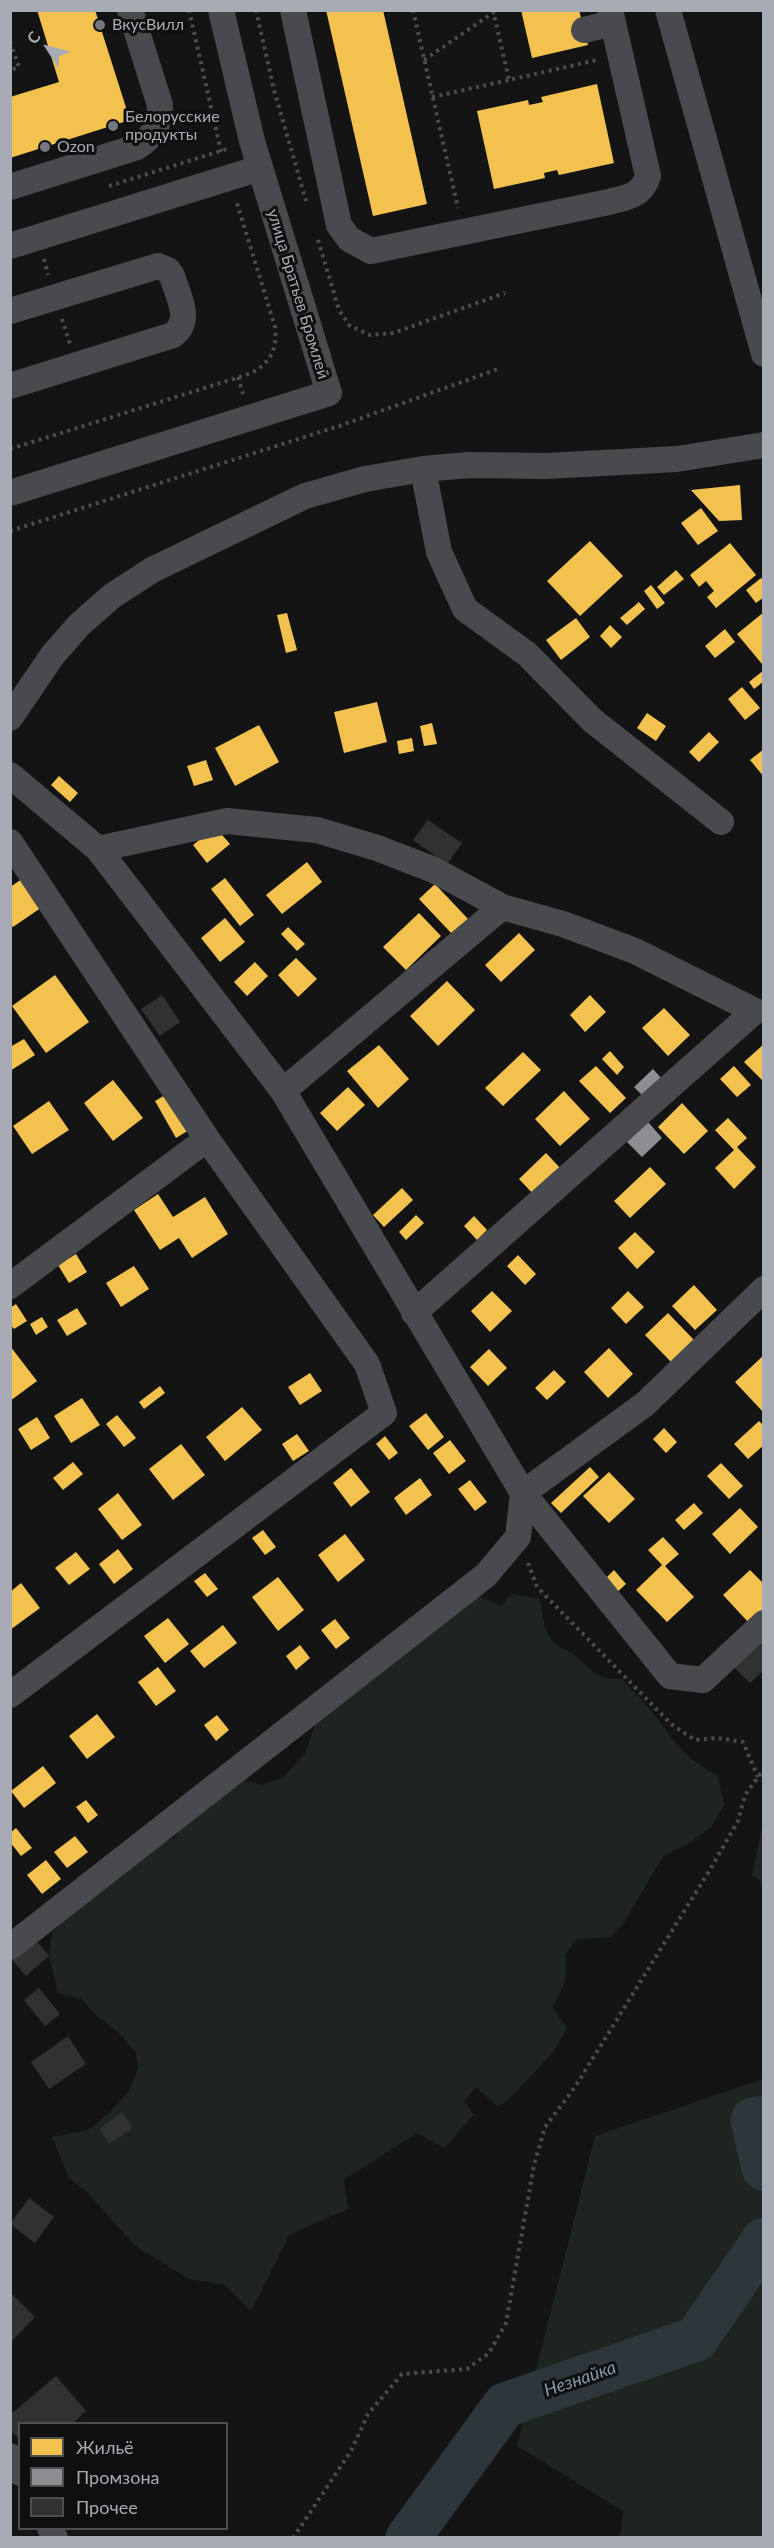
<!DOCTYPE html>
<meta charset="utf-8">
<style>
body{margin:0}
#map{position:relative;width:774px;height:2548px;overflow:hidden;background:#141415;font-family:Lato,sans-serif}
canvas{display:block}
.frame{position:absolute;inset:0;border:12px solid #a7acb4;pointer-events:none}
.legend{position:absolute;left:18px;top:2422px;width:210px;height:108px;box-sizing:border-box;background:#0f0f10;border:2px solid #4c4e52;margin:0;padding:8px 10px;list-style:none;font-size:18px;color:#a7acb4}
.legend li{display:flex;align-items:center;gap:12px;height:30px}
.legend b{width:30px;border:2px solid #4c4e52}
.north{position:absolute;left:18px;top:18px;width:60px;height:60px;-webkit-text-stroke:4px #0f0f10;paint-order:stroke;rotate:306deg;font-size:16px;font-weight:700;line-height:24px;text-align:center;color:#a7acb4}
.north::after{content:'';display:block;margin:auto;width:21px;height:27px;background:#a7acb4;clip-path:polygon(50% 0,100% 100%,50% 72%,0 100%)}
</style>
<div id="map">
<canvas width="774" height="2548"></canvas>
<div class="frame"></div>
<ul class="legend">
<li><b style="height:16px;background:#f2c14e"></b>Жильё</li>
<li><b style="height:16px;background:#8d8d92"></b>Промзона</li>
<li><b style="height:16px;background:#303132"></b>Прочее</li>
</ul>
<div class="north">С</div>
</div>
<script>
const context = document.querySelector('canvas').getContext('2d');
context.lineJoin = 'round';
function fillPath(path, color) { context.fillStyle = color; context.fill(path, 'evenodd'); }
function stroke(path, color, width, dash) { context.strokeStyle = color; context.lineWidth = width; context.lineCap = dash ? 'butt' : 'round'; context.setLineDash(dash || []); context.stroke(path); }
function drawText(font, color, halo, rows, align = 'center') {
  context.font = font + ' Lato,sans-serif'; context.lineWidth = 6; context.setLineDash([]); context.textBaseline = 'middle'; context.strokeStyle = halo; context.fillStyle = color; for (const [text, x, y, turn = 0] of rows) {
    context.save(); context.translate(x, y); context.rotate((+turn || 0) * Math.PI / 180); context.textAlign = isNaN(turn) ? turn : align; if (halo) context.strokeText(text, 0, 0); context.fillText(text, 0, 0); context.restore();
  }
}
fillPath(new Path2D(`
 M468,1591l32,15 12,-12 28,5c2,13 3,30 12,41 5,7 16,10 23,15 18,17 20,24 47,24 8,10 18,18 26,28 27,33 30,47 70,69l6,29 -13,22 -20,15 -28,14 -39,67 -15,15 -32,1 -12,16c3,24 -1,32 -13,52l15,21 -14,25 -48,50 -8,3 -21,-19 -12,14 10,14 -30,33 -27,-15 -73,47 4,29 -59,26 -38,76 -26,-26 -36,-6 -54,-33 -48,-54 -18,-14 -17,-41 36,-7 20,-16 21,-23 9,-23 -2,-15 -15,-18 -26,-21 -14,-15 -23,-6 -9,-37 3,-24 94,-85 29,-9 7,-12 61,-46 19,5 22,-8 21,-24 10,-28 26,-31z
 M763,1822l1,62h-1l-11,-9z
 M763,2079v458h-143l3,-26 -106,-65 78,-310z`), '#1e241f');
fillPath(new Path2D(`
 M37,10h58l35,110 -120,38v-61l49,-15z
 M326,10h57l44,194 -54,12z
 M521,10h58l9,35 -56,13z
 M597,84l17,79 -55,12 -2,-5 -13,3 1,5 -51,11 -17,-78 51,-11 1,5 14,-3 -2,-5z
 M740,485l2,35 -23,1 -28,-31z
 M701,508l17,23 -20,14 -17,-22z
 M590,541l33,35 -43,40 -33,-35z
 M730,543l26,32 -40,33 -9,-11 7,-6 -8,-10 -7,6 -9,-12z
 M676,570l8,9 -20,16 -7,-8z
 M761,578l3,4v15l-8,6 -10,-13z
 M651,585l14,18 -8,6 -13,-18z
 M639,602l6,7 -18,16 -7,-7z
 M764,612v51l-2,1 -25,-30z
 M287,613l10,37 -11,3 -9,-38z
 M576,618l14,19 -29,23 -15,-20z
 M610,625l12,12 -11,11 -11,-12z
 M725,629l10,13 -20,16 -10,-12z
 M764,670v11l-10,8 -5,-7z
 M742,687l18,21 -15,12 -17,-21z
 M377,702l10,40 -43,11 -10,-41z
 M647,713l19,13 -10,15 -19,-13z
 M432,723l5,21 -13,2 -4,-20z
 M259,725l20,37 -44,24 -20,-38z
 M709,732l10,10 -20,20 -10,-10z
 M412,738l2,13 -15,3 -2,-13z
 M764,749v28l-14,-17z
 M206,760l7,20 -19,6 -7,-20z
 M59,776l19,17 -8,9 -19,-17z
 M215,827l15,17 -23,19 -14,-18z
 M307,862l15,20 -40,32 -16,-19z
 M25,877l20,28 -32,22 -3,-4v-36z
 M225,878l29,37 -14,11 -29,-37z
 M435,884l34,36 -16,15 -34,-36z
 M419,913l22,23 -35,34 -23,-23z
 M225,918l20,24 -25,20 -19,-24z
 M288,927l17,17 -8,7 -16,-17z
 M519,933l16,17 -34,32 -16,-17z
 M296,958l21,21 -19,18 -20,-22z
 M255,962l13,14 -21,20 -13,-14z
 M55,975l34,47 -43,31 -34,-47z
 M447,981l28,29 -37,36 -28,-30z
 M590,995l16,17 -21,20 -15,-17z
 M664,1008l26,27 -22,21 -26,-28z
 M24,1039l11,16 -25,16v-24z
 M764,1044v38l-20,-20z
 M379,1045l30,34 -31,29 -31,-37z
 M610,1051l14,16 -7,8 -15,-16z
 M523,1052l18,18 -38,36 -18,-18z
 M596,1066l30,32 -16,15 -31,-32z
 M734,1066l17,19 -14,12 -17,-18z
 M113,1080l30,38 -30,23 -29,-38z
 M348,1087l17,18 -28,26 -17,-18z
 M564,1091l26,28 -30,27 -25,-27z
 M167,1094l22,36 -13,8 -21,-37z
 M49,1101l20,29 -37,24 -19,-28z
 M682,1103l26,28 -24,23 -26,-27z
 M728,1118l19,20 -10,9 19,20 -22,22 -19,-21 19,-18 -19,-20z
 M546,1153l17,18 -27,26 -17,-18z
 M650,1167l16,17 -36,34 -16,-17z
 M402,1188l11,12 -29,27 -11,-12z
 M158,1194l15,23 32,-20 23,37 -36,24 -13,-20 -19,12 -26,-40z
 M416,1215l8,8 -18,17 -7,-8z
 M474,1216l13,14 -10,10 -13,-14z
 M635,1232l20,20 -18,17 -19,-21z
 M76,1254l11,18 -18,11 -11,-18z
 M518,1255l18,19 -11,11 -18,-19z
 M134,1266l15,23 -28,18 -15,-24z
 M694,1285l23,25 -22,20 -23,-24z
 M492,1291l20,20 -22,21 -19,-21z
 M628,1291l16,16 -18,17 -15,-16z
 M16,1304l11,17 -13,8 -4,-5v-16z
 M77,1308l10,16 -20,12 -10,-16z
 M668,1313l26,27 -23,22 -26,-27z
 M42,1317l6,10 -12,8 -6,-11z
 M10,1346l27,35 -27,20z
 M609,1348l24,26 -25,24 -24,-26z
 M489,1349l18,19 -19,18 -18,-19z
 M764,1355v58l-29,-31z
 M554,1370l12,12 -19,18 -12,-12z
 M310,1373l12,18 -22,14 -12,-18z
 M160,1386l5,7 -21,16 -5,-7z
 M82,1398l18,27 -29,18 -17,-27z
 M242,1407l20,23 -37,31 -19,-24z
 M426,1413l18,24 -16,13 -19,-24z
 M117,1415l19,23 -12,9 -18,-23z
 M37,1417l13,21 -19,12 -13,-21z
 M759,1421l5,5v19l-16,14 -14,-15z
 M664,1428l13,14 -11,11 -13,-14z
 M297,1434l12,17 -16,10 -11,-17z
 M385,1436l13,17 -9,7 -13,-16z
 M450,1440l16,21 -17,13 -16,-21z
 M181,1444l24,31 -32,25 -24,-31z
 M73,1462l10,12 -20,16 -10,-12z
 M721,1463l22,23 -14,13 -22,-23z
 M590,1467l9,10 -38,36 -10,-10z
 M351,1468l19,24 -19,15 -18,-24z
 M609,1472l26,27 -26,24 -26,-27z
 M420,1478l12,17 -26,20 -12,-17z
 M470,1480l17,22 -12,9 -17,-22z
 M118,1493l24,32 -20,15 -24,-31z
 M694,1503l9,10 -19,17 -9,-10z
 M740,1508l18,19 -28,27 -18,-20z
 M263,1530l13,17 -11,8 -13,-17z
 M345,1534l20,26 -27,22 -20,-27z
 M663,1537l16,17 -14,12 29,31 -27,25 -31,-32 26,-25 -14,-15z
 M118,1549l15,20 -19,15 -15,-20z
 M76,1552l14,17 -21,16 -14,-17z
 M614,1570l12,14 -12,11 -12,-13z
 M750,1570l14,14v26l-15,13 -26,-28z
 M205,1573l13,16 -11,8 -13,-16z
 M278,1577l26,33 -26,21 -26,-34z
 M21,1583l19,25 -30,22v-38z
 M168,1618l21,26 -24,19 -21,-27z
 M335,1619l15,19 -14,11 -15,-19z
 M223,1625l14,18 -33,25 -14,-17z
 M300,1645l10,13 -14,12 -10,-14z
 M158,1667l18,24 -20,15 -18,-24z
 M97,1714l18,23 -28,22 -18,-23z
 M217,1715l12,15 -13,11 -12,-16z
 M43,1766l13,17 -32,25 -13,-17z
 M86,1800l12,15 -10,8 -12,-16z
 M16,1828l16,20 -11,8 -11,-14v-9z
 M75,1836l13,16 -21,16 -13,-16z
 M46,1860l15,19 -19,15 -15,-19z`), '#f2c14e');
fillPath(new Path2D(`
 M653,1069l10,11 -19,17 -10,-10z
 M648,1122l14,16 -20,19 -15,-15z`), '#8d8d92');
stroke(new Path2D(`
 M764,2118l-11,2 11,48
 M408,2538l97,-133 191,-66 68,-99`), '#2d363a', 45);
fillPath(new Path2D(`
 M428,820l34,23 -15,21 -34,-24z
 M162,995l18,27 -20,14 -19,-27z
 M762,1640l2,30 -14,13 -16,-16z
 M36,1940l13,16 -23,20 -14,-16z
 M39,1988l21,26 -15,12 -21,-26z
 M68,2036l18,28 -37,25 -18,-27z
 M122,2112l11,16 -24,16 -10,-15z
 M29,2198l25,19 -19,26 -25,-19z
 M10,2292l25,25 -25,26z
 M56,2376l30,35 -14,13h-52v16l-10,-10v-15z`), '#303132');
stroke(new Path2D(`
 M189,10l33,146
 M256,10l18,80 32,111
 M413,10l45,198
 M493,10l16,70 88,-20
 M10,42l9,25 -9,3
 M424,60l70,-48
 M432,97l77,-17
 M109,186l121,-38
 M318,240l21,70 11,16 20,9 23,-2 112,-40
 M44,259l4,16
 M62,319l8,25
 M238,377l5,17
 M10,449l236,-74c23,-9 32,-25 29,-48l-39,-127
 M10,531l329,-105 159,-57
 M528,1563l9,24 134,137 24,16 23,-2 25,4 15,35
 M293,2538l58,-87 17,-37 34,-40 65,-5 22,-16 17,-30 28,-158 11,-38 30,-40 136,-219 27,-47 7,-26 19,-26`), '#4a4c4e', 4, [3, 4.5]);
stroke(new Path2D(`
 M293,10l46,215 10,14 22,12 238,-49c18,-5 33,-6 39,-26l-38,-166
 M668,10l96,344
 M584,30l29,-7
 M10,187l127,-40c16,-10 23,-22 23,-42l-30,-95
 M10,246l250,-78
 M10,311l148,-45 10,4 4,6c6,20 21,44 1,59l-163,51
 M423,469l16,83 26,57 62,45 65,66 129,102
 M10,493l319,-100 -77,-252 -31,-131
 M10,718l42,-62 27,-31 33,-29 40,-26 153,-74 60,-17 58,-10 46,-4 77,1 131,-7 87,-14
 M10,775l88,74 185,242 240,402 147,183 33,4 61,-57
 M10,842l197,297 160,225 17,49 -374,282
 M98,849l129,-28 90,9 60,18 57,22 68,37 61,17 72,27 120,60 -341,302
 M283,1091l219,-184
 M10,1286l197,-147
 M10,1947l476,-372 32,-38 5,-44 122,-89 119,-115
 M10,2456l10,17
 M50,2528l5,10`), '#494a4d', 26);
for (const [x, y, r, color] of [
 [100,25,6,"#74777c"],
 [113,126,6,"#74777c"],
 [45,147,6,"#74777c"]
]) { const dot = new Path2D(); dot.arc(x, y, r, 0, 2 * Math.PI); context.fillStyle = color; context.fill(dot); stroke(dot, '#0f0f10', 2); }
drawText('16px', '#a7acb4', '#0f0f10', [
 ["ВкусВилл",112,25],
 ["Белорусские",125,117],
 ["продукты",125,135],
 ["Ozon",57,147]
], 'left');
drawText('16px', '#a7acb4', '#0f0f10', [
 ["улица Братьев Бромлей",298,294,73]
]);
drawText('italic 18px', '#819aac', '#0f0f10', [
 ["Незнайка",580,2379,-19]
]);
</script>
